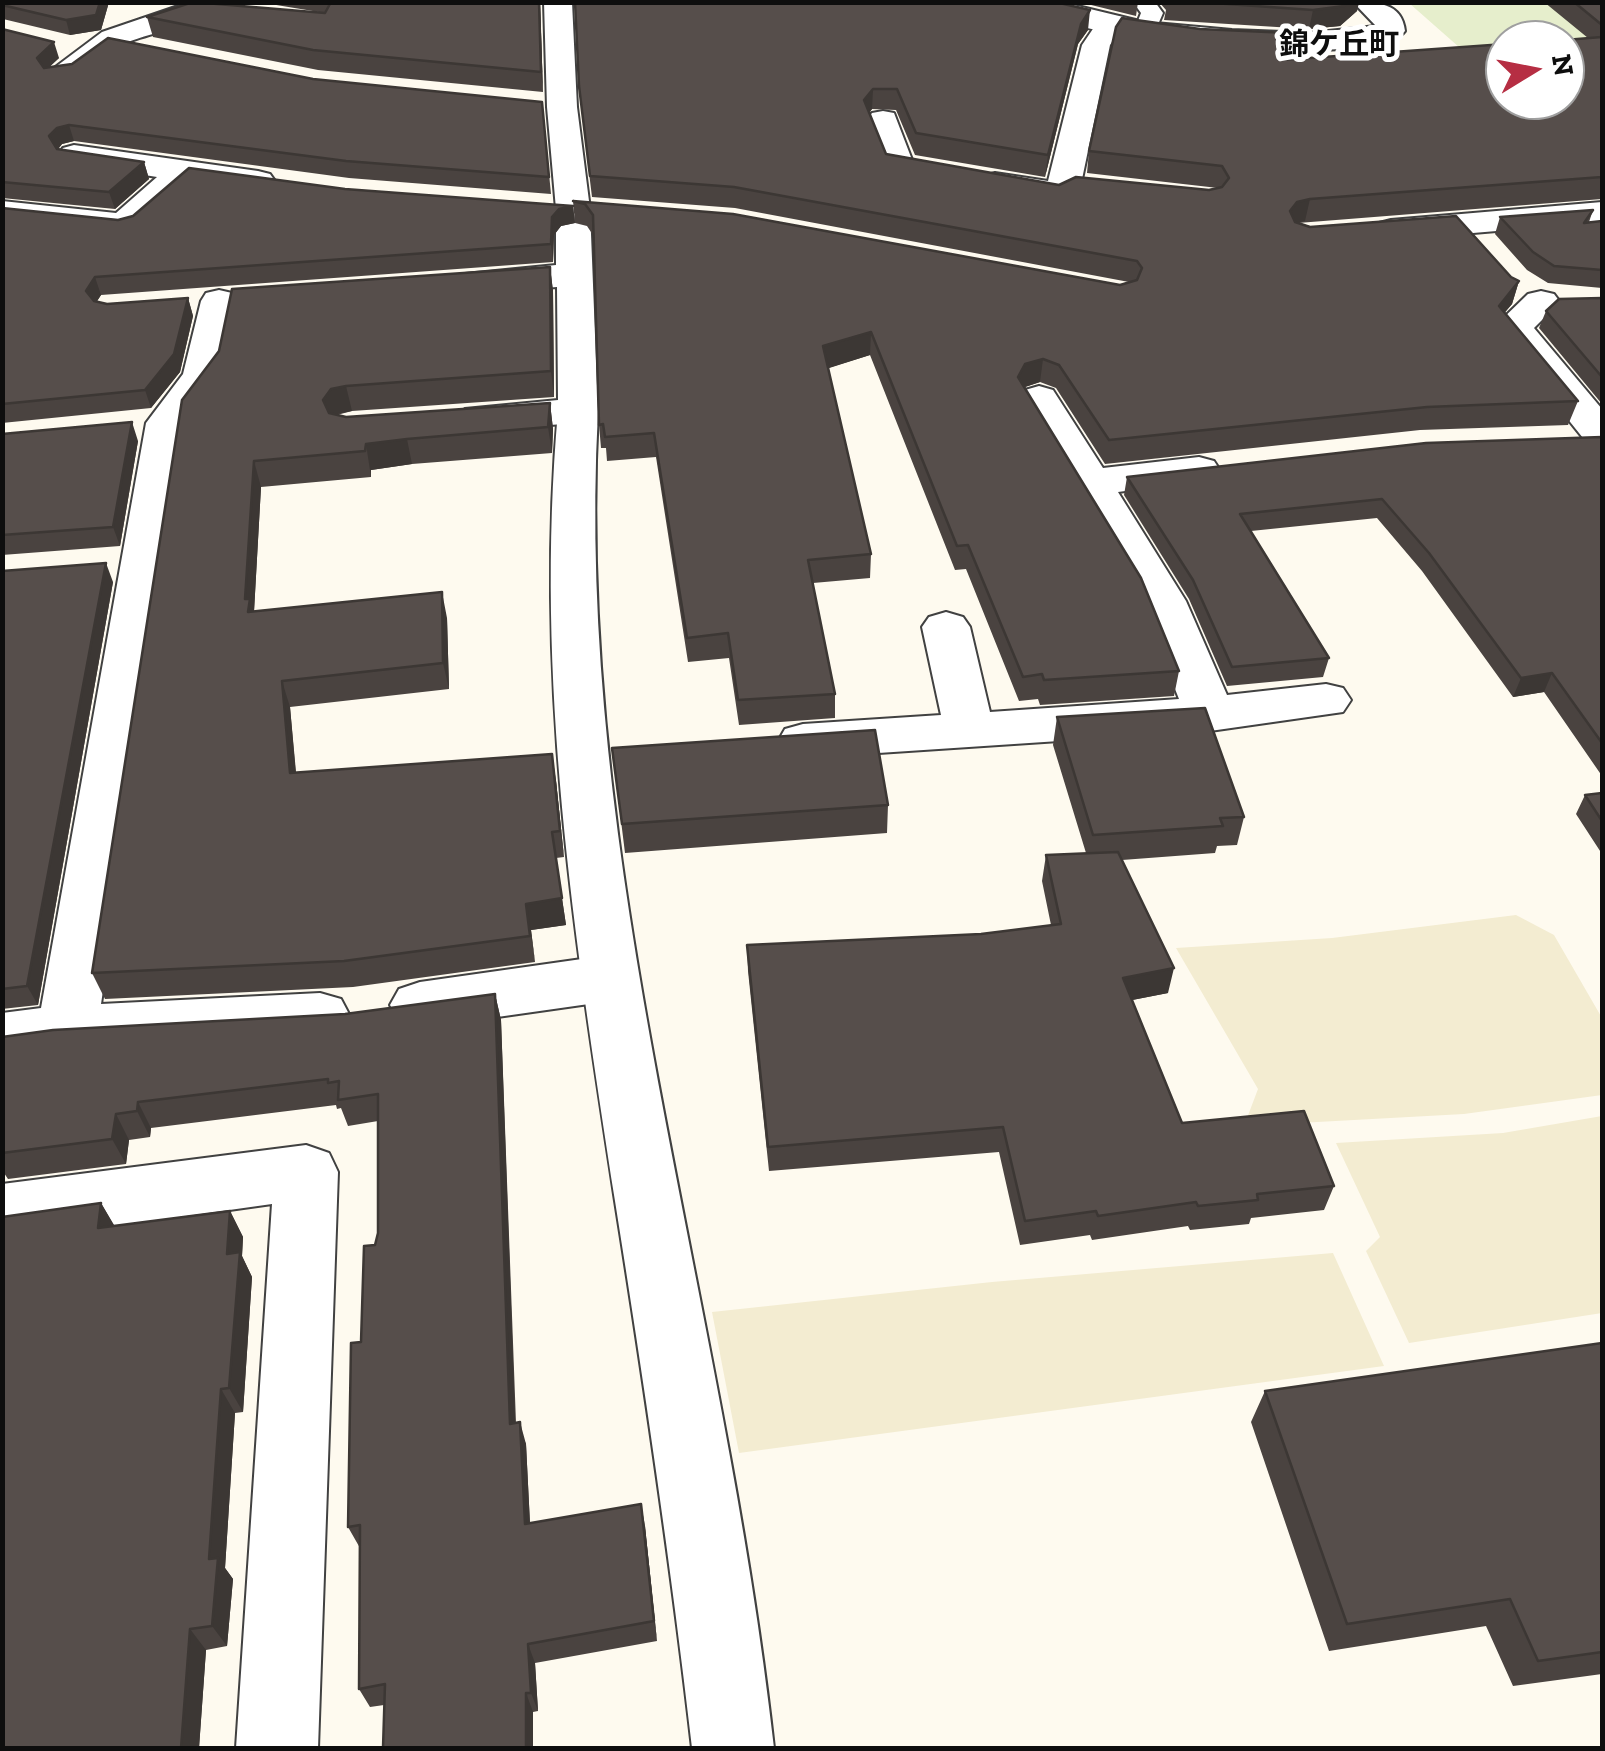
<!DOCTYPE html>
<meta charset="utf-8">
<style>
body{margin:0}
#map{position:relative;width:1605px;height:1751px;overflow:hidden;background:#fefaef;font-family:"Zilla Slab",serif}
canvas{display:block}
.frame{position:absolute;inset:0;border:5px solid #0e0e0e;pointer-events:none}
.north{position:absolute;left:1485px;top:20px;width:100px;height:100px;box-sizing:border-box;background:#fff;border:2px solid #9f9f9f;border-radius:50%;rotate:80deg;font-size:28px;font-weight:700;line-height:40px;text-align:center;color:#0e0e0e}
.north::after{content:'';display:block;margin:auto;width:35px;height:45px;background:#b62e43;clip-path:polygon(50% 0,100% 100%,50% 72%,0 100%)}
</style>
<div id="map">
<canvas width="1605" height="1751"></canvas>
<div class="frame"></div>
<div class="north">N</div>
</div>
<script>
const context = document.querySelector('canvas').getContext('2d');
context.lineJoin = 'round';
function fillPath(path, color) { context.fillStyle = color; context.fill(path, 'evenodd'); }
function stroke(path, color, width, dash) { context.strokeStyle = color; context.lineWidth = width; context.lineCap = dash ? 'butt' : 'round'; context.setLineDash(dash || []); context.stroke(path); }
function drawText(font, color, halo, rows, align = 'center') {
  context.font = font + ' "Zilla Slab","Noto Sans JP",serif'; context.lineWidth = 10; context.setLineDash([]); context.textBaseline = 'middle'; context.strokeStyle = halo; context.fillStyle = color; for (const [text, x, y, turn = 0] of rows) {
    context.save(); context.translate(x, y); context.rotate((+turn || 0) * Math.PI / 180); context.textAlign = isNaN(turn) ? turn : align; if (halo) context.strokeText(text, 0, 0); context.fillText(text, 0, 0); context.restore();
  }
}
fillPath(new Path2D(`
 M1516,915l38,20 48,83v77l-138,19 -220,12 14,-37 -82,-141 156,-10z
 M1602,1116v197l-193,30 -43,-92 14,-14 -44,-94 167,-10z
 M1333,1253l51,113 -645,87 -27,-141 280,-30z`), '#f3ecd1');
fillPath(new Path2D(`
 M1409,3h193v44l-37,3v-10h-60v13l-37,2z`), '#e6eecc');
const service = new Path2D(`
 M1133,2h22l8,11 -10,23 -8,2 -11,-7 7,-18z`);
const minor = new Path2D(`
 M190,2h39c-17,21 -76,29 -103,41 -25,11 -47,44 -76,37l-4,-6 56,-42z
 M1111,15l10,2 4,6 -15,22 -29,139c-8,11 -11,16 -24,19l-74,-13 -5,-7 5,-7 12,-3 53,8 34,-136 19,-28z
 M883,111l11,2 20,52 -4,7h-24l-19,-52 5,-7z
 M74,145l184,26 12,3 5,7 -5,7 -12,3 -67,-10 -55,50 -12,3 -122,-13v-20l114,12 41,-36 -94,-15 -5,-7 5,-7z
 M573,199l12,3 5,7 8,202 -6,9 -14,3 -99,7 -14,-3 -6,-9 6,-9 93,-9 -1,-113 -79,6 -13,-3 -5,-8 5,-8 91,-9v-56l5,-7z
 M1602,202v20l-211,18 -12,-3 -5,-7 5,-7 12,-3z
 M219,290l13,3 5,8 -15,74 -36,49 -85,580 219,-11 21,6 9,17 -9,17 -21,6 -253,14 -65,8v-48l39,-5 105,-585 37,-49 18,-73 5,-8z
 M1541,291l13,3 6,8 -26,26 68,81v37l-15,-3 -93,-116 34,-33z
 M1039,386l14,4 50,78 96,-11 15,4 6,9 -6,9 -96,13 68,109 41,94 99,-11 17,4 8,12 -8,12 -133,19 -407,27 -18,-5 -7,-12 7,-12 18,-5 138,-9 -19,-88 7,-10 17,-5 17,5 7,10 20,85 189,-13 -39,-98 -121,-203 6,-8z
 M610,955l21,7 8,16 -8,16 -21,7 -190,27 -21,-7 -9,-16 9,-16 21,-7z
 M306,1145l23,8 9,19 -20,576h-82l36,-544 -270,38v-58z`);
const tertiary = new Path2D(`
 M544,2h28l5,105 13,102 -5,7h-24l-5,-7 -9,-102z
 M1002,2h59l83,20 88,8 77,3 67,-7 -23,-24c23,0 49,0 52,29 -24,33 -222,15 -265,8 -45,-8 -90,-20 -135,-31z
 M578,399l14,3 6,9c-25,455 127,889 176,1337h-82c-21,-183 -48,-365 -77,-547 -41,-267 -81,-519 -57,-790l6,-9z`);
stroke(service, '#414141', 4);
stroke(minor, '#414141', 4);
stroke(tertiary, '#414141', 4);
fillPath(service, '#fff');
fillPath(minor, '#fff');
fillPath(tertiary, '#fff');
fillPath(new Path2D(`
 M2,2h107l-8,28 -31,5 -67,-16z
 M258,2h282l3,90 -225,-22 -165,-33 -6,-20 178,-4z
 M1079,2h59l-2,14z
 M1159,2h200l-2,9 -17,15 -31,3 -145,-9 2,-10z
 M1544,2h58v197l-304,24 213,54 8,4 -7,23 -8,9 74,88 -10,24 -148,5 -315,34 -49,-76 -16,-6 -15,5 154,284 -5,25 -134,9 -2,-6 -19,2 -53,-132 -11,1 -85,-215 -42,13 43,186 -1,24 -57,5 22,111v24l-96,7 -10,-67 -41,4 -32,-205 -49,4 -1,-13h-5l-2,-23 -6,-190 -6,-9 -12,-3 -2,-22 547,84 9,-3 -394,-74 -143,-11 -11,-90 507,-77 -10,14 -33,133 -130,-22 -19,-45 -24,-1 -3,4 17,41 173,31 150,5 9,-2 -131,-15 2,-22 111,-122 112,5 -4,20 -6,5 286,-21z
 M2,29l57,29 -10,9 264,12 229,23 9,92 -202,-16 -275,-37 -12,3 -4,5 86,13 5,17 -34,30 -113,-11z
 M345,189l228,17 2,17 -14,3 -7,9 -1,27 -452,33 -4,6 10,3 81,-6 5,18 -13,56 -29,36 -149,15v-215l116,12z
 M1593,210l-4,12 13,-1v67l-54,-5 -21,-13 -32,-36 5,-17z
 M550,267l3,24 1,106 -202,14 -15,4 9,2 204,-14 3,26 -1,24 -140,11 -41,6v7l-110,10 -7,124 193,7 2,71 -159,18 6,65 260,9 8,76 -8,1 10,67 -35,5 4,32 -182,25 -248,12 -13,-26 90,-573z
 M1602,298v106l-63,-76 7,-17z
 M2,434l136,7 -18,105 -118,9z
 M1602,437v339l-58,-84 -31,5 -91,-126 -45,-53 -126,13 78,127 -6,19 -96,9 -38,-87 -65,-104 3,-18z
 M2,571l111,11 -75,423 -36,4z
 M1057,717l187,100 -7,28 -20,1 -2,7 -93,7 46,133 -36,7 50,123 152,63 -10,24 -73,8 -2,6 -59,6 -2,-4 -96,14 -2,-5 -70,10 -21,-93 -230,19 -21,-200 -1,-26 234,-11 70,-9 -9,-44 4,-26 40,-2 -33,-108z
 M612,748l276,57 -1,28 -262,20z
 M1602,793v61l-26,-40 9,-19z
 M495,994l6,26 15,403 10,21 4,79 115,3 12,115 -122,22 3,48 -5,1v36h-150l1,-43 -14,2 -11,-18 1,-141 -12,-21 13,-185 17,-109v-112l-30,5 -7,-18 -4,1 -1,-4 -185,23 -1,9 -21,3 -3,24 -118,15 -6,-9v-133l343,-23z
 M101,1203l13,23 116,-15 13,26 -1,19 10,21 -9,135 -8,1 -10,155 8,11 -6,67 -21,4 -7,98h-197z
 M1602,1343v331l-89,12 -27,-60 -157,25 -78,-229 14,-31z`), '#4a4340');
fillPath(new Path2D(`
 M100,2h9l-8,28 -31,5 -4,-15z
 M539,2h1l3,90 -2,-20z
 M1349,2h10l-2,9 -17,15 -31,3 4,-19z
 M1090,10l-2,20 -10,14 -33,133 3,-22 33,-131z
 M1312,34l-4,20 -31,27 4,-21z
 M54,42l5,16 -17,16 -5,-16z
 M873,89l-1,20 -9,12 1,-21z
 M69,125l5,16 -12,3 -7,9 -6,-17 8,-8z
 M144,162l5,17 -34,30 -6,-17z
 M1310,199l-5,22 -13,3 -2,-13 7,-9z
 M573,206l2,17 -14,3 -7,9 -1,27 -2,-18 1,-27 7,-8z
 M550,267l3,24 1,106 -3,-26z
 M95,277l6,18 -9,14 -6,-18z
 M1519,281l-7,23 -21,25 8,-23z
 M188,298l5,18 -13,56 -29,36 -6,-18z
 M871,332l-1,23 -47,15v-24z
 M1043,359l-3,23 -18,6 -4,-11 7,-13z
 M346,386l6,25 -15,3 -8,11 -6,-25 8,-11z
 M550,403l3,26 -1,24 -4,-26z
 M132,422l6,19 -18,105 -7,-19z
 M407,439l5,25 -41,6v7l-5,-33z
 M254,461l7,26 -7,125 3,26 -12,-39z
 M106,563l7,19 -75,423 -11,-19z
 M442,592l5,26 2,71 -6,-26z
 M1552,673l-8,19 -31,5 8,-19z
 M282,681l8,26 8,92 -8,-26z
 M552,754l4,27 8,76 -4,-26z
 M552,832l14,93 -35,5 4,32 -9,-58z
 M1174,968l-6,25 -51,10 6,-25z
 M495,994l6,26 15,426 -6,-22z
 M138,1102l13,26 -1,9 -13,-26z
 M116,1114l13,26 -3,24 -14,-25z
 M101,1203l16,27 -19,-2z
 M230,1211l13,26 -1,19 10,21 -9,135 -14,-24 -2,-134z
 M221,1389l14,24 -10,155 8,11 -6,67 -15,-20 -3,-67z
 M520,1422l6,22 5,101 -6,-21z
 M641,1504l4,22 12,115 -3,-20z
 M190,1629l16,21 -7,98h-18z
 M528,1644l7,19 3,48 -7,-18z
 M526,1693l7,19v36h-7z`), '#3c3734');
const building = new Path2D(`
 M2,2h98l-4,13 -30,5 -64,-15z
 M193,2l132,11 6,-11h208l2,70 -228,-22 -166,-33z
 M575,2h480l35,8 -9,14 -33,131 -132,-22 -19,-44h-24l-9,11 22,54 173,31 17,-8 133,13 13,-3 7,-9 -7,-12 -133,-15 27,-124 6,-9 78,11 112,5 -31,26 224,-16v56h60v-60l37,-3v140l-292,22 -13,3 -7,9 5,11 15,5 146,-11 55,61 8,4 -20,25 79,95 -151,6 -318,33 -50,-75 -16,-6 -18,5 -7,13 123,201 38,93 -135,9 -2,-6 -19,3 -55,-132 -11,1 -86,-214 -48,14 48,208 -63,6 27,134 -97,6 -10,-67 -41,5 -33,-205 -49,4 -2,-13 -4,1 -6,-210 -8,-11 -12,-3 160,13 387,71 17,-5 5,-12 -5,-7 -403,-74 -144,-11 -11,-90z
 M1198,2h151l-5,4 -31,4z
 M1574,2h28v23z
 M2,29l52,13 -17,16 7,10 28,-4 36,-26 205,41 229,23 7,75 -203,-16 -277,-36 -12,3 -8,8 8,13 87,13 -35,30 -107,-10z
 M189,168l156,21 228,17 -14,3 -7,8 -1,27 -456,33 -9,14 8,10 13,3 81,-6 -14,56 -29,36 -143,14v-196l116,12 15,-4z
 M1593,210l-9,13 18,-2v49l-48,-4 -21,-14 -33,-35z
 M550,267l1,104 -205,15 -15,3 -8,11 6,13 17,4 204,-14 -2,24 -141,12 -41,5 -1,7 -111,10 -9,138h5l-2,13 194,-20 1,71 -161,18 8,92 262,-19 8,77 -8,1 10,66 -36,6 4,32 -186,25 -252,12 90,-573 37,-49 13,-62z
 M1602,298v79l-56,-66 13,-12z
 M132,422l-19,105 -111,8v-101z
 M1602,437v306l-50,-70 -31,5 -92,-125 -47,-54 -142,15 89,144 -97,9 -39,-87 -66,-103 299,-34z
 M106,563l-79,423 -25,3v-418z
 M1205,708l39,109 -24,1 3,8 -130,9 -36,-118z
 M875,730l13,75 -266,19 -10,-76z
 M1602,793v28l-17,-26z
 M1118,852l56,116 -51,10 59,145 122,-12 30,75 -77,8 1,6 -60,6 -2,-4 -98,14 -2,-5 -71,10 -22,-94 -235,20 -21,-202 234,-11 80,-10 -15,-69z
 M495,994l15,430 10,-2 5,102 116,-20 13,117 -126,23 3,49h-5v55h-143l2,-64 -26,5 1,-164 -12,2 3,-184 10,-1 3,-96 11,-1 3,-12v-139l-40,6 1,-19 -11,2v-4l-190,23 -1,9 -21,3 -4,25 -110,14v-116l51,-7 292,-16z
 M101,1203l-3,25 132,-17 -3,43 13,-2 -11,136 -8,1 -12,170 9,-1 -6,68 -22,3 -9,119h-179v-531z
 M1602,1343v309l-64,9 -28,-62 -163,25 -82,-233z`);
fillPath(building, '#564e4b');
stroke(building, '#3c3734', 2.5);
drawText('bold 30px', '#0e0e0e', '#fff', [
 ["錦ケ丘町",1339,45]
]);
</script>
